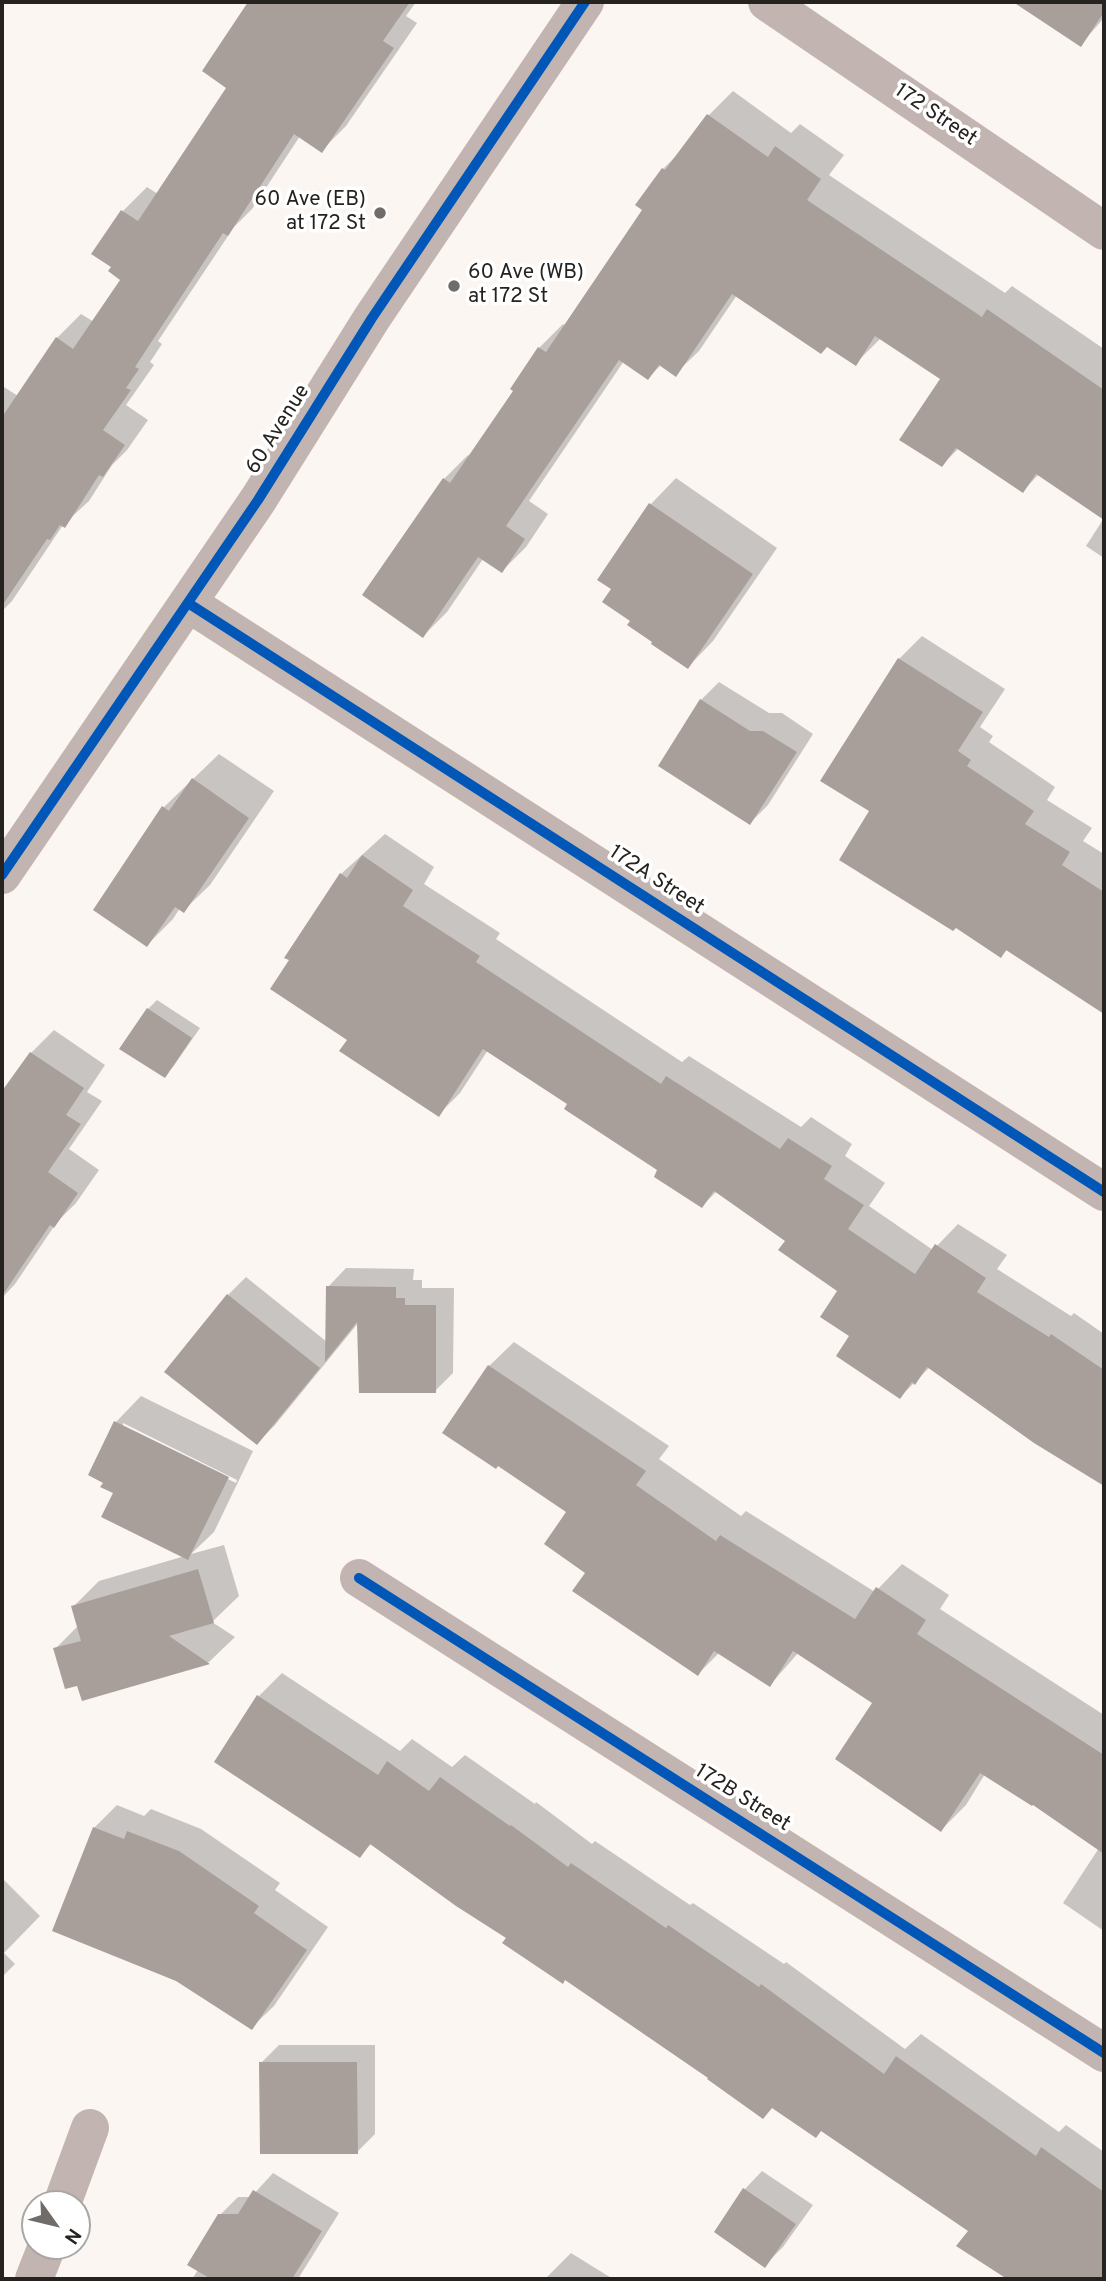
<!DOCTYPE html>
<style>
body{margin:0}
#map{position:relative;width:1106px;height:2281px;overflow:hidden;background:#fbf6f2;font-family:Overpass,sans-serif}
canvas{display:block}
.frame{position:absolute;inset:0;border:4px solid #25221f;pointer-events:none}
.north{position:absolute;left:21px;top:2190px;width:70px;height:70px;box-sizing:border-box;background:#fff;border:2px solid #a8a7a5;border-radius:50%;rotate:124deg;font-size:19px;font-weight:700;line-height:28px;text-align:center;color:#25221f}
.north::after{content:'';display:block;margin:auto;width:24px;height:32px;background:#706c69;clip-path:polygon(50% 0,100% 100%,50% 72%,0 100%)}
</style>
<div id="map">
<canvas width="1106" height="2281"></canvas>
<div class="frame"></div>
<div class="north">N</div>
</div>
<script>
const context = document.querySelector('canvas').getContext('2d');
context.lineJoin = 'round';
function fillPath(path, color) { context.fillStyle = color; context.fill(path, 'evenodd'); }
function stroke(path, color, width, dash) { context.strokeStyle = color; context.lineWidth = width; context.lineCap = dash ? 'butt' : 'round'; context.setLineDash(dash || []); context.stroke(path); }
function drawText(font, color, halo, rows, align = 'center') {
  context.font = font + ' Overpass,sans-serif'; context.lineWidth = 7; context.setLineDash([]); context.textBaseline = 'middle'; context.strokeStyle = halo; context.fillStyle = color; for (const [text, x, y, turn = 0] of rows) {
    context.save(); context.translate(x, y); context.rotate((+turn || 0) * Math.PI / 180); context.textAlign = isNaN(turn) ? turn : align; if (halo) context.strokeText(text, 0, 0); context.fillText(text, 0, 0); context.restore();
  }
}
fillPath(new Path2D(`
 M250,2h166l-10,14 11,7 -71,103 -25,25 -21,-15 -48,73 -18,18 -76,114 4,3 -12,18 4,3 -28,40 22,15 -21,30 -15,15 -23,36 -26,24 -51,76 -10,10v-222l2,-2 14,9 39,-58 24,-24 13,8 29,-43v-68l24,-24 11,7 71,-107 -24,-16z
 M1017,2h87v16l-23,26z
 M733,91l58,42 9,-9 44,31 -15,20 176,118 7,-7 92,63v169l-65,-44 -16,17 -64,-43 -17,17v-86l-61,-41 -26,26 -27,-18 -91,-51 -38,56 -24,23 -14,-9 -13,13 -24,-17 -95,140 19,13 -22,33 -24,24 -19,-12 -36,53 -24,24 21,-157 24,-24 2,2 46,-66 23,-43 24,-24 3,2 79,-117 -7,-4 25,-36 19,-19 27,-35z
 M676,478l101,70 -64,93 -25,26 -33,-25 -23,-22 -18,-31 37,-85z
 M1104,518v40l-18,-12z
 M922,636l83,53 -25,38 13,9 -4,6 66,45 -8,13 45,28 -9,13 21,13v158l-96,-63 -7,7 -129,-145 27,-152z
 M719,682l50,31h13l31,21 -45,71 -18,18 -90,-57 41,-66z
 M219,754l55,37 -64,94 -26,25 -4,-2 -7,11 -26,26 17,-138z
 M385,834l49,33 -10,17 76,49 -4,6 186,123 7,-6 112,71 10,-10 41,27 -7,12 40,27 -16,23 64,44 25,-26 49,31 -10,14 74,47 3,-3 30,21v140l-6,6 -168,-113 -30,30 -49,-62 -11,-45 -52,-49 -71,-50 -15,15 -42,-36 -90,-66 -82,-54 -28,43 -21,21 -90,-74 -8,-166z
 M157,1000l43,28 -27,39 -9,9 -16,-67z
 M54,1030l51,35 -18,27 15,9 -33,48 30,21 -23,33 -19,19 -42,62 -13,14v-204l29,-41z
 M346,1268l68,1 -1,11h9v8h32l-1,85 -18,18 -76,-69 -84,103 -18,18 -29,-148 18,-18 81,65 1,-55z
 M514,1342l155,104 -10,13 82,57 5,-5 129,81 27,-28 47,31 -9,14 164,106v216l-41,-28 36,-55 -66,-45 -48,-29 -19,31 -25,25 -67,-128 -75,-50 -29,33 -50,-33 -22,22 -110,-101 -20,-61 -79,-146z
 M141,1396l112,55 -39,81 -23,22 33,-9 15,51 -27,26 23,15 -26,25 -126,37 -5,-16 -23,-34 23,-23 -5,-19 26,-26 86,-25 -69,-64v-70zM123,1423l114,57 -1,3 -113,-56z
 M282,1673l118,78 12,-12 40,28 13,-12 70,49 1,-2 56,42 3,-3 95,64 3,-2 91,61 2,-2 119,87 16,-15 138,98 7,-7 38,27v127h-94l-52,-33 12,-15 -148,-101 -112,-53 -338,-234 -12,13 -101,-160z
 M117,1805l27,11 7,-7 50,20 79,54 -5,7 53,37 -54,79 -23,22 -74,-48 -123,-50 40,-102z
 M2,1878l38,38 -36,37 11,11 -13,13z
 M279,2045h96v89l-18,18 -96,-89z
 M762,2171l51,34 -30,42 -18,18 -21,-75z
 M273,2173l66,40 -41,66h-106l6,-9 22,-55 18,-18h13z
 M571,2253l42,26h-68z`), '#0003');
fillPath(new Path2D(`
 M248,2h162l-27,39 11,7 -72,105 -28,-19 -66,102 -5,-3 -88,134 4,2 -13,19 5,2 -28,40 22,15 -22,32 -4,-2 -34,53 -5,-3 -10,15 -3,-1 -45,67v-189l54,-80 17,12 47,-69 -12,-9 3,-4 -20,-13 30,-44 17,11 88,-133 -24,-17z
 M1013,2h91v10l-23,35z
 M707,114l61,43 7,-11 46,33 -14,21 175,117 5,-8 117,81v130l-68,-46 -13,19 -67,-45 -14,19 -43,-27 41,-61 -65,-43 -19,30 -29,-19 -6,7 -89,-60 -56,83 -17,-12 -11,15 -29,-20 -113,166 19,13 -23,34 -24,-16 -55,81 -61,-43 81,-117 7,5 63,-92 -3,-2 28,-42 8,5 96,-142 -7,-5 27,-37 3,2z
 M649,503l104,71 -65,95 -37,-25 1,-2 -25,-17 3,-4 -28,-19 9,-13 -14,-9z
 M898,658l85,54 -25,39 13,9 -4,6 67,45 -9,13 45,28 -8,13 42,27v122l-98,-64 -5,8 -45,-30 -3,3 -114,-71 30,-49 -49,-30z
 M700,699l50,32h13l34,21 -47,73 -92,-59z
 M192,778l57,40 -65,95 -9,-6 -28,40 -54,-37 69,-104 7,5z
 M362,855l51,35 -10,16 77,50 -4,6 185,122 5,-8 114,73 8,-11 44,28 -8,13 40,26 -16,24 67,45 20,-30 51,34 -9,14 72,45 2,-3 53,36v116l-70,-43 -107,-76 -12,18 -3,-3 -12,17 -64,-43 13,-20 -29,-19 17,-26 -59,-41 7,-9 -71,-50 -12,17 -48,-31 3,-7 -93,-61 3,-5 -84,-55 -44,68 -100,-66 8,-11 -77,-51 19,-29 -5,-2 56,-85 7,5z
 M147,1008l45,30 -27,40 -46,-29z
 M30,1052l54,36 -18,27 15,9 -33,48 30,21 -24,35 -4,-3 -48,71v-205z
 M326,1286l70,1v11h9v7h31v88h-77l-2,-71 -32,40z
 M227,1294l93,74 -63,77 -93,-73z
 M488,1365l158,106 -10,14 80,56 4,-6 135,84 21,-32 50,33 -9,14 187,121v99l-71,-49 -1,1 -52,-33 -39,59 -106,-73 37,-56 -79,-52 -23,36 -56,-36 -16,25 -126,-85 13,-18 -41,-29 22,-32 -68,-46 -2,3 -54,-36z
 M114,1421l115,56 -41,83 -87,-43 12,-24 -13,-6 3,-4 -15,-8z
 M198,1569l16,54 -45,13 41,28 -128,37 -5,-15 -12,3 -12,-41 28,-7 -10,-35z
 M257,1695l121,80 9,-14 42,30 11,-14 70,49 1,-1 57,42 3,-4 95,65 2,-3 91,62 2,-3 123,90 12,-18 140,100 5,-9 63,45v87h-97l-51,-33 12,-15 -147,-100 -5,7 -44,-30 -9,11 -56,-40 1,-1 -143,-98 -2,4 -61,-41 4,-5 -50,-32 -86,-62 -10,14 -146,-96z
 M93,1827l31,12 3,-8 52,20 80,55 -5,7 53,37 -55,80 -76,-49 -124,-50z
 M259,2062h98l1,92h-98z
 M743,2188l53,36 -31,44 -51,-36z
 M253,2190l69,41 -30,48h-81l-24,-14 31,-51h20z`), '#a89f9a');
stroke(new Path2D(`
 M188,603l916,589
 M359,1578l745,475
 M62,2204l28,-76
 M34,2279l13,-33`), '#c2b5b1', 38);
stroke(new Path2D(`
 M767,2l337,229
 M2,875l256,-375 114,-182 213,-316`), '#c2b5b1', 38);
stroke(new Path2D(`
 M188,603l916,589
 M2,875l256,-375 114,-182 213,-316
 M359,1578l745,475`), '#0057b8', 10);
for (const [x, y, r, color] of [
 [380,213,7,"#706c69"],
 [454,286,7,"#706c69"]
]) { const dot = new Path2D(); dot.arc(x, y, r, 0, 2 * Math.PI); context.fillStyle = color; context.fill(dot); stroke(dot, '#fff', 2.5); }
drawText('21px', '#25221f', '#fff', [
 ["172 Street",935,116,34],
 ["60 Avenue",279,430,-58],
 ["172A Street",656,881,33],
 ["172B Street",742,1799,32]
]);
drawText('21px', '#25221f', '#fff', [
 ["60 Ave (EB)",366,201],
 ["at 172 St",366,225],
 ["60 Ave (WB)",468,274,"left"],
 ["at 172 St",468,298,"left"]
], 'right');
</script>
